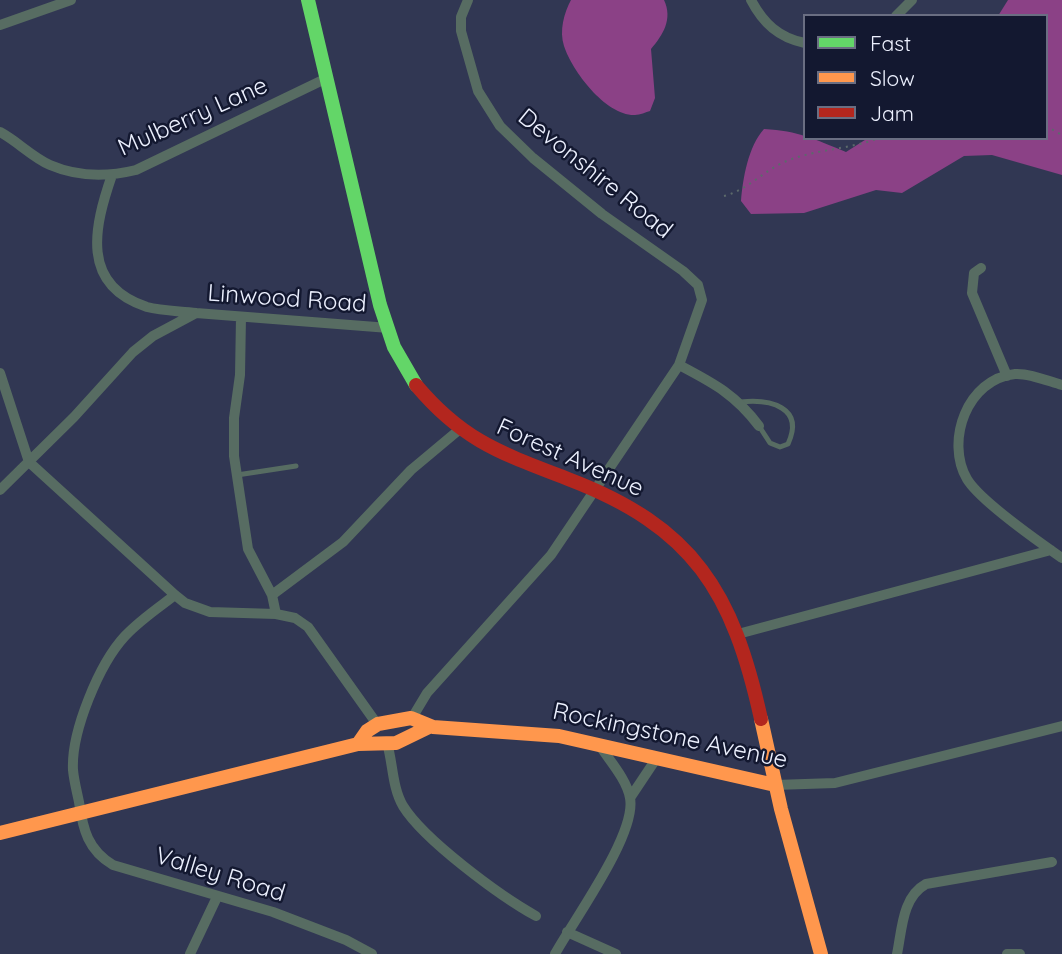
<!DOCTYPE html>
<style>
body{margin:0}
#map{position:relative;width:1062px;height:954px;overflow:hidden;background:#313753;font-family:Quicksand,sans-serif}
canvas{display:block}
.legend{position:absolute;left:803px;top:14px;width:245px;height:126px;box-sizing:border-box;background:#131830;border:2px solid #6a6e82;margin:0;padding:9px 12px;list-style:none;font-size:21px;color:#ecf0fe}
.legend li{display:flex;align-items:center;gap:14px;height:35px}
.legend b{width:35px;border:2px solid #6a6e82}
</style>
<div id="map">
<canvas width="1062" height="954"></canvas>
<ul class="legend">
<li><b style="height:9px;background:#63d668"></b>Fast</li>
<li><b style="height:9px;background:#ff974d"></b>Slow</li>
<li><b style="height:9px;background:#b3261e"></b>Jam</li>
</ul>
</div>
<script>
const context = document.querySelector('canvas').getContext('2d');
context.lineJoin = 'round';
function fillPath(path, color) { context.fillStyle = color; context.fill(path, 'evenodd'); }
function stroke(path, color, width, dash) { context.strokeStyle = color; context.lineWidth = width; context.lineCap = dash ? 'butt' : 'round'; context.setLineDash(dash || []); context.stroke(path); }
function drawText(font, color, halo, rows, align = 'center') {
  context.font = font + ' Quicksand,sans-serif'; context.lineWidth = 5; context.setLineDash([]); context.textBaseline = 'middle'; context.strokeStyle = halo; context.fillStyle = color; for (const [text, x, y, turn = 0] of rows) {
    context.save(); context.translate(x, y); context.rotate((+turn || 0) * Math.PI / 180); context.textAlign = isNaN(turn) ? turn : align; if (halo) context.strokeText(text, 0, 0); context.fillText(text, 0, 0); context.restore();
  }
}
fillPath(new Path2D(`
 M571,0h93c9,19 -1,35 -13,49l4,49 -5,13c-4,1 -10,4 -15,4 -29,1 -63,-44 -71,-69 -5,-15 0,-33 7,-46z
 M1008,0h54v175l-70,-20 -28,1 -62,37 -26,-3 -72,23 -53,1 -10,-13c2,-23 7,-54 23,-72 35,2 50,10 82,23l22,-14h178v-122h-48z`), '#8b4186');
stroke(new Path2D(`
 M1046,126l16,9
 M724,196c24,-6 41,-27 65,-36 29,-11 62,-11 90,-22`), '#5c6a6b', 2, [2, 5]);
stroke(new Path2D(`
 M741,402c29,-3 64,5 47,42l-8,3 -10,-4 -11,-17
 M237,475l59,-9`), '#576c62', 5);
stroke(new Path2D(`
 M751,0c12,23 28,38 54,43
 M896,16l16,-16
 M0,25l71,-25
 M0,132c17,9 32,25 50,33 28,12 57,12 86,5l191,-92
 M112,175c-18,52 -32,110 35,132 15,4 33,4 49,6
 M981,268l-7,5 -2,20 35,83
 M241,317l-1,58 -6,43v38l14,93 24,46 4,19
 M679,365c34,18 56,29 80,61
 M0,373l29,89 146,133 10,8 25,9 66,2 19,4 13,9 69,97
 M1062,385c-14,-4 -33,-12 -47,-11 -48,5 -70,67 -48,105 13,22 72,63 95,79
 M0,490l74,-73 59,-65 20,-16 43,-23 193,15
 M175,595c-17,13 -35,25 -50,41 -26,28 -54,96 -52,134 1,11 4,22 6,32 4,28 9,48 34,63l160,47 73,28 26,14
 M272,595l71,-53 68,-72 49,-41
 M738,634l313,-84
 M412,718l15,-25 124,-138 128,-190 23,-65 -4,-15 -15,-14 -81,-57 -69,-56 -33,-32 -22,-35 -17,-60v-14l7,-17
 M387,743c6,20 5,44 16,63 21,34 97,90 133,110
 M775,785l60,-2 227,-57
 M630,798l26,-39
 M567,932l49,22
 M190,954l27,-57
 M555,954c18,-33 82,-120 75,-156 -3,-18 -20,-37 -30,-52
 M897,954c5,-24 5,-57 29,-70l126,-22
 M1007,954h13`), '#576c62', 10);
stroke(new Path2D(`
 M308,0l72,305 14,42 22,38`), '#63d668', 14);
stroke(new Path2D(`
 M761,719l20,90 40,145
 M358,744l9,-13 11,-7 33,-6 22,9 126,9 216,49
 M0,833l358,-89 38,-1 33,-16`), '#ff974d', 14);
stroke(new Path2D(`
 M416,385c47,56 85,68 152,94 126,48 165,113 193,240`), '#b3261e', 14);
drawText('24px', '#ecf0fe', '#131830', [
 ["Mulberry Lane",193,117,-24],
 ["Devonshire Road",595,174,39],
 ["Linwood Road",287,299,4],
 ["Forest Avenue",570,458,24],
 ["Rockingstone Avenue",670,736,12],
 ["Valley Road",220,875,17]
]);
</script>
